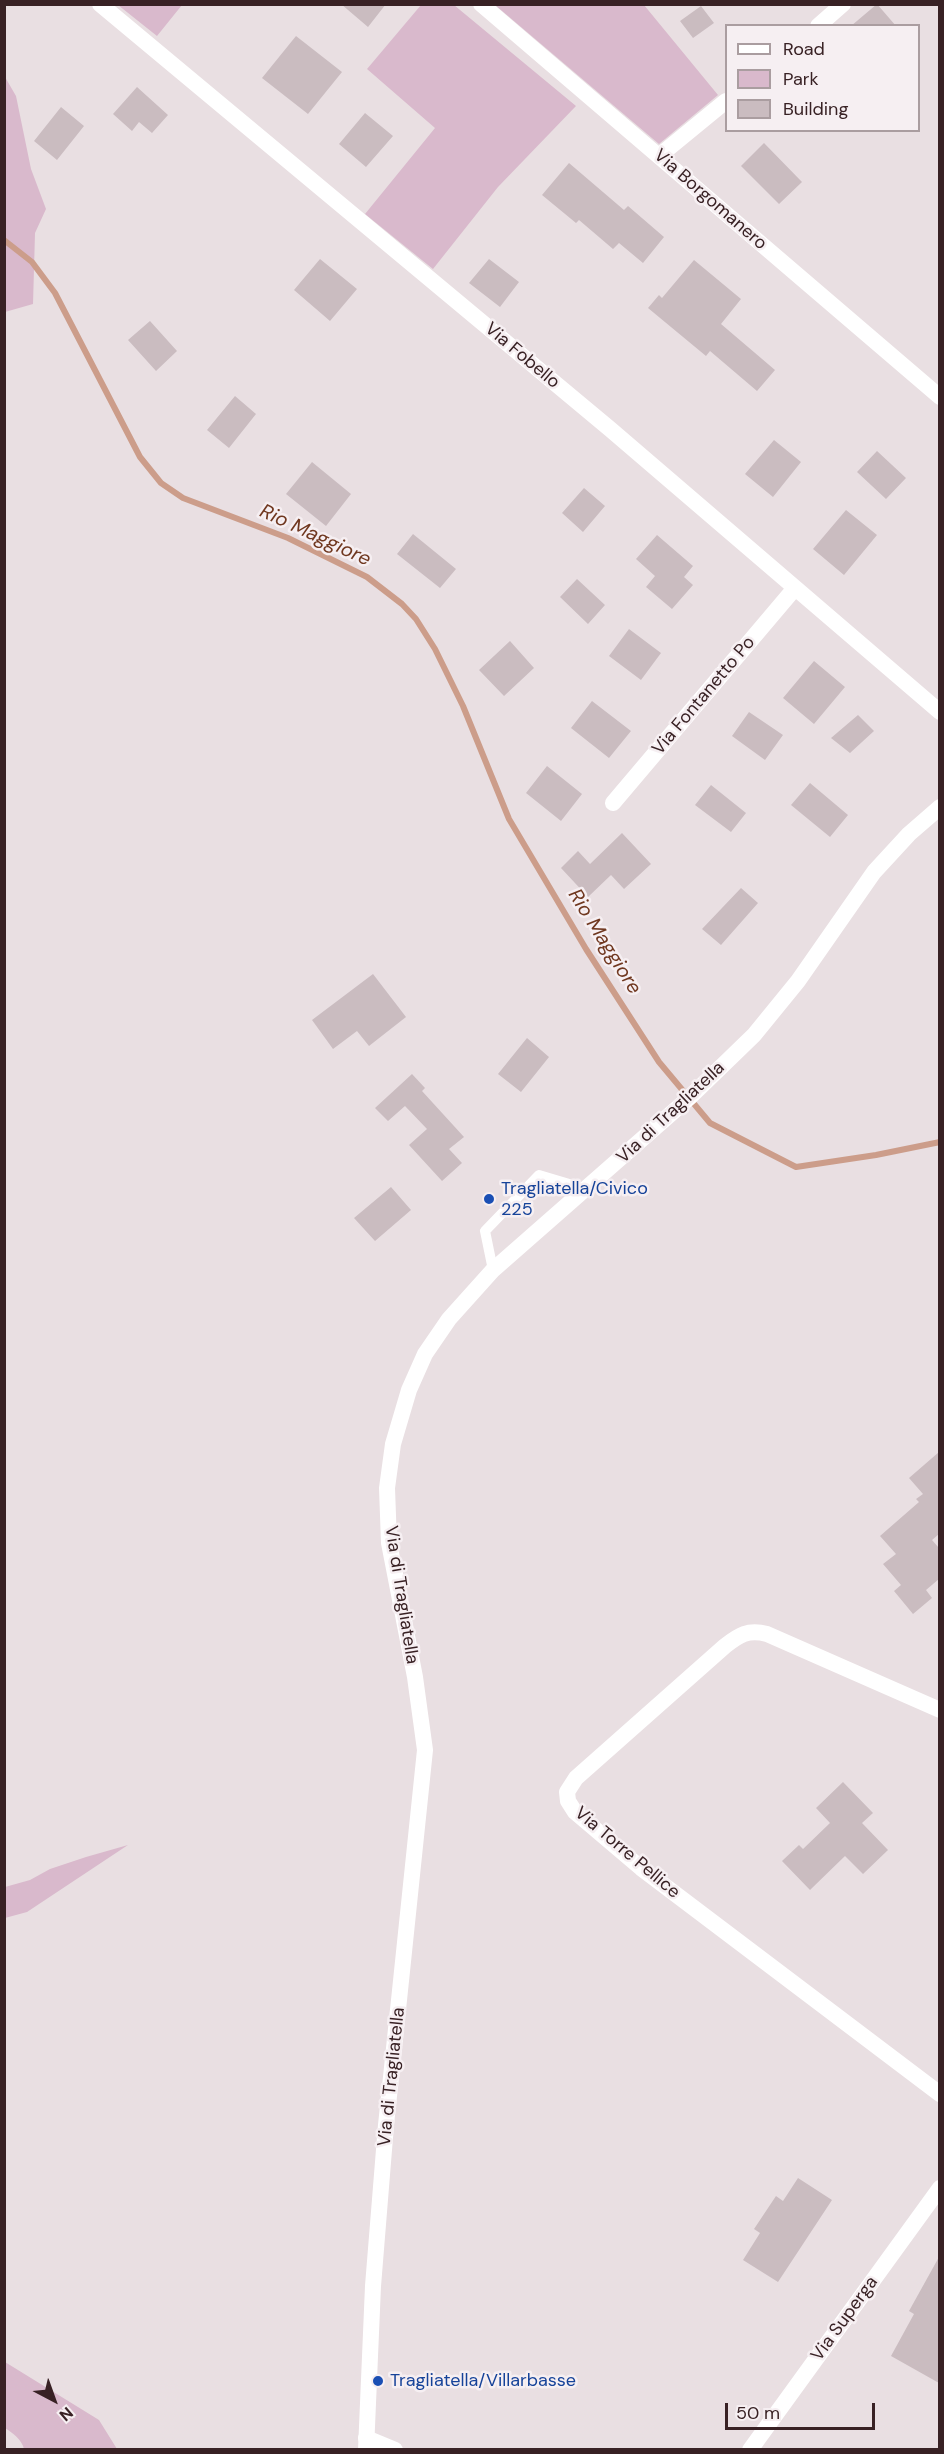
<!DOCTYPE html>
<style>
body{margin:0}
#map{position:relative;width:944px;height:2454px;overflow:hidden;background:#e9dfe2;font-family:"DM Sans",sans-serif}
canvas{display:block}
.frame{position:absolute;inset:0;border:6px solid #382124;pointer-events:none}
.legend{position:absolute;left:725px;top:24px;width:195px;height:108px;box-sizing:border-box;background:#f6eff2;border:2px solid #aa9da0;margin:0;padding:8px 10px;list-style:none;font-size:18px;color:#382124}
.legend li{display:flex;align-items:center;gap:12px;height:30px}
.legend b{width:30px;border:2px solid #aa9da0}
.north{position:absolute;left:24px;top:2370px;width:60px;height:60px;-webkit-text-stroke:4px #f6eff2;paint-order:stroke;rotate:139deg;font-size:16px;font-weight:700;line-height:24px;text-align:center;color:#382124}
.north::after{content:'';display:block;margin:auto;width:21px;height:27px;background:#382124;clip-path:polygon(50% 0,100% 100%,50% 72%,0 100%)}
.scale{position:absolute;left:725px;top:2403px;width:150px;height:27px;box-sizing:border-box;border:3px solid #382124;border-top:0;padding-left:8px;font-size:18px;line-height:21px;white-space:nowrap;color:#382124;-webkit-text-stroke:4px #f6eff2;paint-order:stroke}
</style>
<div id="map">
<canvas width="944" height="2454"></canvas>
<div class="frame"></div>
<ul class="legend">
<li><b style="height:8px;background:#fff"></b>Road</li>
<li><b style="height:16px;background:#d9b9cc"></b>Park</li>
<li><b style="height:16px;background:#cabcc0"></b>Building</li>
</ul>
<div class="north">N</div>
<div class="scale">50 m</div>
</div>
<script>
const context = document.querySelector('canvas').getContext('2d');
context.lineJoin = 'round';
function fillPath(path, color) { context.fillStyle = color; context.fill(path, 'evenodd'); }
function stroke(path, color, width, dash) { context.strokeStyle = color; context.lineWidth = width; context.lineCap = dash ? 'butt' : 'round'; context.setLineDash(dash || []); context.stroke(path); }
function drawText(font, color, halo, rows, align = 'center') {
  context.font = font + ' "DM Sans",sans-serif'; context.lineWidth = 5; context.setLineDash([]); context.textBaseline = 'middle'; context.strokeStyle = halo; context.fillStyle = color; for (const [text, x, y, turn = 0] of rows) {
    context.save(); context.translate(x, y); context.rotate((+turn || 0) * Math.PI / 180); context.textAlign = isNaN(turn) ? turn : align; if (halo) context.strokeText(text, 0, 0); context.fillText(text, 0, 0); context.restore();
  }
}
fillPath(new Path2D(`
 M118,5h64l-25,31z
 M421,5h33l122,101 -78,81 -65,82 -68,-55 70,-86 -68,-59z
 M495,5h149l74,90 -59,49z
 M5,77l11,19 15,73 15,40 -11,24 -2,71 -28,8z
 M128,1845l-101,67 -22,6v-31l25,-7 20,-11 36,-12z
 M5,2362l94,58 18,29h-93c-2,-9 -11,-16 -19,-21z`), '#d9b9cc');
stroke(new Path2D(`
 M4,240l28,22 23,31 85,164 21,26 22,15 105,40 79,39 35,27 14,15 19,30 28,57 46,113 77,130 73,113 51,61 86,44 80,-12 64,-13`), '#cc9d8a', 6);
fillPath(new Path2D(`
 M341,4h45l-18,23z
 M877,4l19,22h-45z
 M701,6l13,17 -21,15 -13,-17z
 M296,36l46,36 -34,42 -46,-36z
 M137,87l31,28 -16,18 -13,-11 -7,9 -19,-17z
 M61,107l23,19 -27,34 -23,-19z
 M365,113l28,23 -27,31 -27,-23z
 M764,143l38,39 -23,22 -38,-38z
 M569,163l55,47 4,-4 36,31 -21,26 -24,-20 -6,6 -34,-29 -3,3 -34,-28z
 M320,259l37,30 -27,32 -36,-31z
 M489,259l30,23 -19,25 -31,-24z
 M694,260l47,39 -20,25 54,46 -18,21 -47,-40 -4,5 -58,-48 11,-13 3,3z
 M150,321l27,30 -21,20 -28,-31z
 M235,396l21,18 -27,34 -22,-18z
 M774,440l27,22 -28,35 -28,-23z
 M877,451l29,27 -20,21 -29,-27z
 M312,462l39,32 -25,32 -40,-32z
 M584,488l21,18 -22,26 -21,-19z
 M846,510l31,25 -33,40 -31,-26z
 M413,534l43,35 -16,19 -43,-34z
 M657,535l36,31 -9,11 9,8 -21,24 -26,-22 9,-11 -19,-17z
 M577,579l28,26 -17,19 -28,-27z
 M629,629l32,24 -20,27 -32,-24z
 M510,641l24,27 -30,28 -25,-26z
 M814,661l31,26 -31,37 -31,-26z
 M592,701l39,30 -22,27 -38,-30z
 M749,712l34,23 -18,25 -33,-24z
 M858,715l16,16 -24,22 -19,-15z
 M547,766l35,28 -21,27 -35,-28z
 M810,783l38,32 -18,22 -39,-32z
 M711,785l35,28 -15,19 -36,-27z
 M622,833l29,31 -27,25 -13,-14 -23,22 -27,-29 17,-17 12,13z
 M741,888l17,15 -37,42 -19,-16z
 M373,974l33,43 -37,29 -12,-15 -24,18 -21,-29z
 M527,1038l22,19 -28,35 -23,-18z
 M412,1074l13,14 -3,3 42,46 -15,12 13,14 -20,18 -33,-36 18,-16 -22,-23 -17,15 -13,-13z
 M391,1187l20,23 -36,31 -21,-23z
 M939,1452v82l-7,6 7,8v31l-13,11 6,8 -19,16 -19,-23 7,-6 -18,-21 13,-10 -16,-18 39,-34 -3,-3 7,-5 -14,-16z
 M843,1782l30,31 -11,10 26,27 -25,24 -18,-18 -35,34 -28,-29 17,-16 4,4 27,-26 -14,-15z
 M798,2178l34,22 -54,82 -35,-22 17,-27 -6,-4 22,-33 7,5z
 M939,2257v126l-48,-27 23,-42 -5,-3z`), '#cabcc0');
stroke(new Path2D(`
 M493,1270l-8,-39 54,-56 47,14`), '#fff', 10);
stroke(new Path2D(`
 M100,4l510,425 330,283
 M481,4l459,393
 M818,26l25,-22
 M659,156l67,-55
 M613,803l182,-215
 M940,1710l-173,-76c-19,-5 -28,1 -42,12l-149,132 -9,14 1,9 7,11 66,56 299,226
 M366,2438l29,12
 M750,2450l190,-262`), '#fff', 16);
stroke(new Path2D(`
 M366,2450l7,-164 13,-161 39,-375 -10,-73 -26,-134 -2,-55 6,-44 16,-54 16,-36 24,-35 44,-49 197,-173 64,-62 44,-54 76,-109 35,-38 31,-27`), '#fff', 16);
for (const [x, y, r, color] of [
 [489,1199,6,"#1a4fb4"],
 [378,2381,6,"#1a4fb4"]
]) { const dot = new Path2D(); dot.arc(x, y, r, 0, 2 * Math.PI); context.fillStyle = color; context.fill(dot); stroke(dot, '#f6eff2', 2); }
drawText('18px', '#382124', '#f6eff2', [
 ["Via Borgomanero",710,200,41],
 ["Via Fobello",522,356,40],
 ["Via Fontanetto Po",704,696,-50],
 ["Via di Tragliatella",671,1113,-43],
 ["Via di Tragliatella",401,1595,81],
 ["Via Torre Pellice",627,1853,40],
 ["Via di Tragliatella",392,2077,-84],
 ["Via Superga",845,2319,-54]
]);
drawText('18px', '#164399', '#f6eff2', [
 ["Tragliatella/Civico",501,1189],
 ["225",501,1210],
 ["Tragliatella/Villarbasse",390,2381]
], 'left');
drawText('italic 20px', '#703820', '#f6eff2', [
 ["Rio Maggiore",315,536,25],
 ["Rio Maggiore",604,942,58]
]);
</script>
